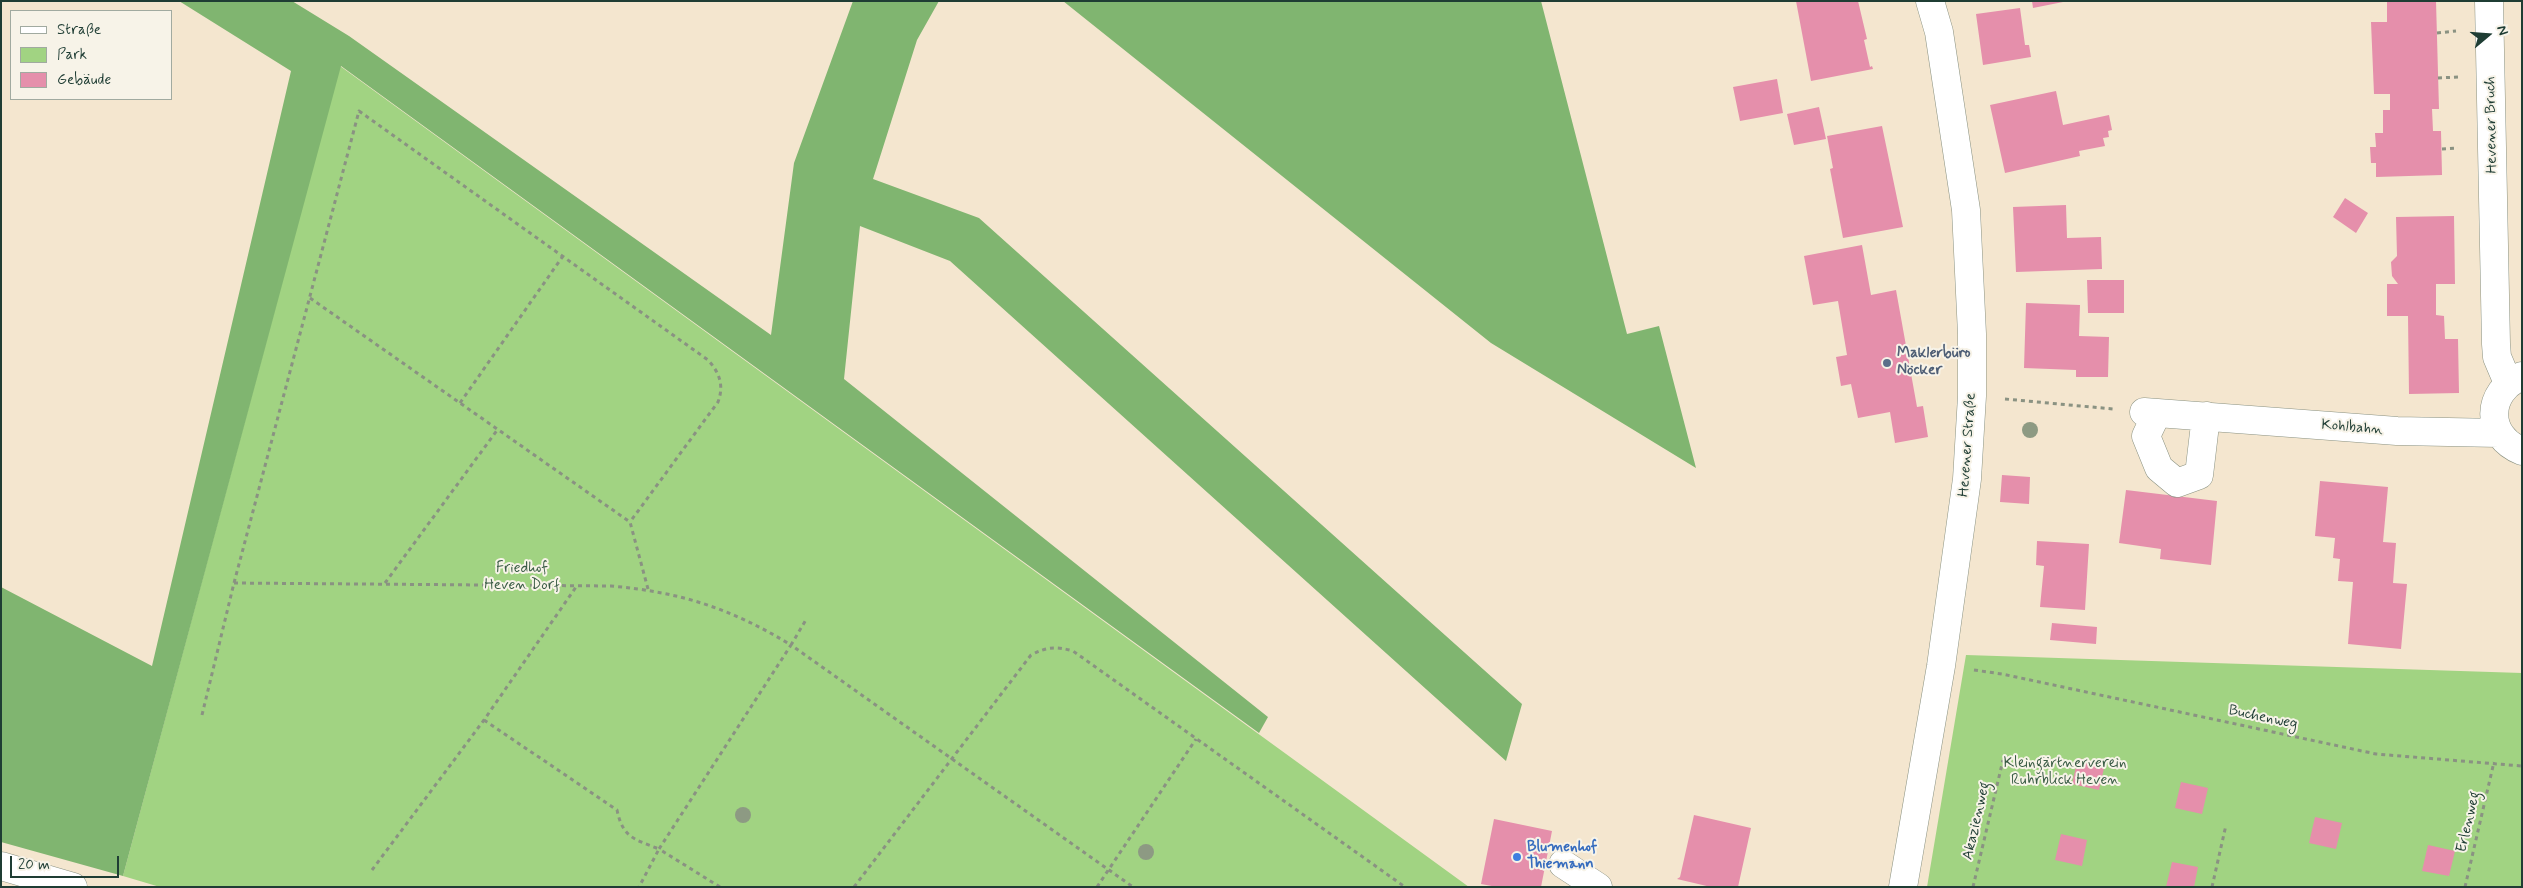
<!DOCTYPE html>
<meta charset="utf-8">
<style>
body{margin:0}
#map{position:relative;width:2523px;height:888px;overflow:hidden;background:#f4e6cf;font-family:Mynerve,sans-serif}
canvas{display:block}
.frame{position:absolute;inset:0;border:2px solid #1f3d34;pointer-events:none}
.legend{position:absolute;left:10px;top:10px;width:162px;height:90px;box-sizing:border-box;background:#f7f3e8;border:1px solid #a1aaa0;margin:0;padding:6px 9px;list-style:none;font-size:15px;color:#1f3d34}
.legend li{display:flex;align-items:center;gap:10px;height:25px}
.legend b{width:25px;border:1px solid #a1aaa0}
.north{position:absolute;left:2463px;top:10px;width:50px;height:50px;-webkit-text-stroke:4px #f7f3e8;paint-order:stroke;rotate:72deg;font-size:14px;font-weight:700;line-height:20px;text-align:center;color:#1f3d34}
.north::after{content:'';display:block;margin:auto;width:18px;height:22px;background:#1f3d34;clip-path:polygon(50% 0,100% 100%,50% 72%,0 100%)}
.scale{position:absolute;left:10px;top:856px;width:109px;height:22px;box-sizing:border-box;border:2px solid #1f3d34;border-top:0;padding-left:6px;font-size:15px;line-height:18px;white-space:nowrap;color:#1f3d34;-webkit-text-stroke:4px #f7f3e8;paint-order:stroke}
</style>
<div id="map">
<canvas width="2523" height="888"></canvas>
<div class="frame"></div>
<ul class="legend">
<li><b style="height:6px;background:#fff"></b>Straße</li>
<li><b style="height:14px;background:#a1d382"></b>Park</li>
<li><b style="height:14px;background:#e58fab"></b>Gebäude</li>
</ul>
<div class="north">N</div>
<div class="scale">20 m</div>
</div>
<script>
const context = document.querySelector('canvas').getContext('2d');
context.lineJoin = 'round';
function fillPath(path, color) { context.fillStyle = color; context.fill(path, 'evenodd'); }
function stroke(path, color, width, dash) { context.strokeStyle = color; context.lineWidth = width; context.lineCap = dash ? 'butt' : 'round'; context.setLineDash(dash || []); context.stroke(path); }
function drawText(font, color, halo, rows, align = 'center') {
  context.font = font + ' Mynerve,sans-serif'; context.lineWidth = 4; context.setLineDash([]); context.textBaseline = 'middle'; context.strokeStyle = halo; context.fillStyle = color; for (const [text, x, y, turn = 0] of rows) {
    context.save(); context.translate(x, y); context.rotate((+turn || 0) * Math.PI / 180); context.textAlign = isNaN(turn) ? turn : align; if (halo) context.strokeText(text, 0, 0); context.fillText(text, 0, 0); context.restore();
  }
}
fillPath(new Path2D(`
 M340,66l1129,821h-1309l-37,-11z
 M1966,655l556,18v214h-595z`), '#a1d382');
fillPath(new Path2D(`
 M179,1h113l57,35 422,299 23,-172 59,-162h86l-22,39 -44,139 106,39 543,486 -16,57 -556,-500 -90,-35 -16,153 424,338 -9,16 -918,-667 -218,810 -122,-34v-255l151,79 139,-595z
 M1063,1h478l86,333 32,-8 37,142 -205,-125z`), '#80b570');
fillPath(new Path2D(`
 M1796,1h62l9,38 -3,1 6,27 2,-1 1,3 -62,12z
 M2032,1h31v1l-30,6z
 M2436,1l3,108h-7l1,22h8l1,44 -66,2v-14h-5l-1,-16h6l-1,-14h8v-23h7v-16h-16l-3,-72h16v-20z
 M2020,8l5,37h4l2,12 -48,8 -7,-51z
 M1777,79l6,34 -43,8 -7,-34z
 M2056,91l7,34 46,-10 3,15 -4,1 1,6 -6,1 2,8 -26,5 1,5 -75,17 -15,-68z
 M1819,107l7,32 -32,6 -7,-31z
 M1882,126l21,101 -60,11 -13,-69 3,-1 -6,-32z
 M2345,198l23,15 -12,20 -23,-16z
 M2066,205l1,33 34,-1 1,32 -86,3 -3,-65z
 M2454,216l1,68h-19v31l8,1 1,23h13l1,54 -50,1 -1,-78h-21v-32h11l-6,-8 -1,-14 6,-6 -1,-39z
 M1862,245l9,50 25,-5 21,117 6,-1 5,31 -33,6 -5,-31 -32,6 -7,-34 -10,2 -5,-29 11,-2 -9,-54 -25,4 -9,-49z
 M2087,280h37v33h-36z
 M2026,303l54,2 -1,31 30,1 -1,40h-32v-7l-52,-2z
 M2002,475l28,2 -1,27 -29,-2z
 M2320,481l68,6 -5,55 13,1 -3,40 14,1 -6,65 -53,-5 5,-62 -15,-1 2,-22 -7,-1 2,-20 -20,-2z
 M2126,490l91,11 -6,64 -51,-6 1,-10 -42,-6z
 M2037,541l52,3 -4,66 -45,-3 4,-41 -8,-1z
 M2052,623l45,4 -1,17 -46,-4z
 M2078,758l27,6 -6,26 -27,-6z
 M2181,782l27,6 -6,26 -27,-6z
 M1694,815l57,13 -13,59h-27l-34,-8 3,-2z
 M2315,817l27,6 -6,26 -27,-6z
 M1494,819l58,12 -11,56h-44l-16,-3z
 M2061,834l26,6 -5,26 -27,-6z
 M2428,845l27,6 -6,25 -27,-5z
 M2172,862l26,5 -4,20h-28z`), '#e58fab');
const minor = new Path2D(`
 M2489,1l7,343 1,13 11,26
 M2522,376c-36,15 -38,60 0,75
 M2144,412l253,19 102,2
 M2157,413l-11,23 13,32 18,15 22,-8 7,-59
 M1563,864l35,23
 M1,866l72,21
 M1903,887l38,-221 26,-187 5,-83v-62l-6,-124 -27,-178 -9,-31`);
stroke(minor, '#8a9282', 29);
stroke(new Path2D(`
 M2437,33l19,-2
 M2438,78l20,-1
 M2442,149l16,-1
 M310,298l320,224 18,67
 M2005,399l108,10
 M460,403l103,-147
 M234,583l377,3c70,6 121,23 180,59l16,-27
 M385,583l113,-154
 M1974,670l28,4 374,80 146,12
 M202,715l32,-132 125,-472 349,249c12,13 16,26 10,42l-88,120
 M484,720l133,90c6,28 17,29 42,39l-20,38
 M372,870l112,-150 92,-133
 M720,887l-61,-38 132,-204 342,242
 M854,887l177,-232c15,-8 25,-9 42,-4l332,236
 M1097,887l99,-148
 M1973,887l30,-127
 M2212,887l14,-62
 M2465,887l29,-125`), '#8a9282', 3, [4, 4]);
stroke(minor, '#fff', 28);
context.fillStyle = '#8d9a83';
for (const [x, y] of [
 [2030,430],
 [743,815],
 [1146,852]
]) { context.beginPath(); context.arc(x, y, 8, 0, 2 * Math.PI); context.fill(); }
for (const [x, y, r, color] of [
 [1887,363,5,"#5c6f8a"],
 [1517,857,5,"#3f7fe0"]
]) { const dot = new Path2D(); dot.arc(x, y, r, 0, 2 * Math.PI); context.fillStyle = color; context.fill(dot); stroke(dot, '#f7f3e8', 2); }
drawText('15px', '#1f3d34', '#f7f3e8', [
 ["Hevener Bruch",2492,125,-91],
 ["Kohlbahn",2352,428,5],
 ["Hevener Straße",1968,445,-86],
 ["Buchenweg",2263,718,12],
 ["Akazienweg",1977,821,-77],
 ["Erlenweg",2469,822,-77]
]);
drawText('bold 15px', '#4e5e75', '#f7f3e8', [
 ["Maklerbüro",1897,354],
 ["Nöcker",1897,371]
], 'left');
drawText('15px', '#395b44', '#f7f3e8', [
 ["Friedhof",522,569],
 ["Heven Dorf",522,586],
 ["Kleingärtnerverein",2065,764],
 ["Ruhrblick Heven",2065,781]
]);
drawText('bold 15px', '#366cbe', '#f7f3e8', [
 ["Blumenhof",1527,848],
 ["Thiemann",1527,865]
], 'left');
</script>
